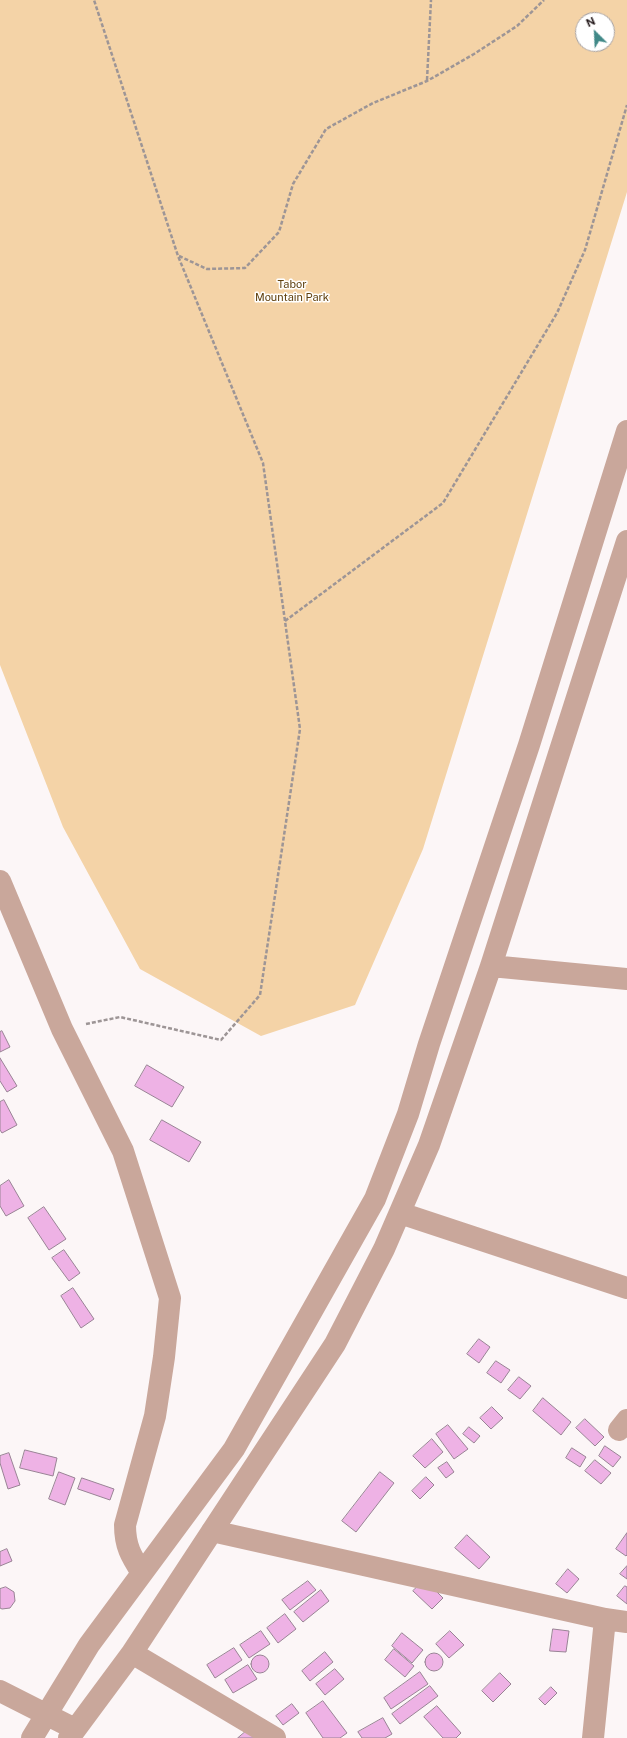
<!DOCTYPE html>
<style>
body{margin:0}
#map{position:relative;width:627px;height:1738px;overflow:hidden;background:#fcf6f7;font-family:"Public Sans",sans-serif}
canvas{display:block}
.north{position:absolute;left:575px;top:12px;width:40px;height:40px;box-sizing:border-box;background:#fff;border:1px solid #a7a2a3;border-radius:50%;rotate:336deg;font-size:11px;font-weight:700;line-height:16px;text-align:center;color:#221719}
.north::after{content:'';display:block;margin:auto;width:14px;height:18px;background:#418988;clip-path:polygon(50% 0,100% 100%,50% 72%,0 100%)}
</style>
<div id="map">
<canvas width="627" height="1738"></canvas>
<div class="north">N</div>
</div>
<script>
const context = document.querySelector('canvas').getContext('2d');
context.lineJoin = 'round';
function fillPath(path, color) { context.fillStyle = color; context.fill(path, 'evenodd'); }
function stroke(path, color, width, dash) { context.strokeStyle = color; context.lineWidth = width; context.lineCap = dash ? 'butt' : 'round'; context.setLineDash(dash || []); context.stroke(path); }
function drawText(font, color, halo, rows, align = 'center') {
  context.font = font + ' "Public Sans",sans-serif'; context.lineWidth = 3; context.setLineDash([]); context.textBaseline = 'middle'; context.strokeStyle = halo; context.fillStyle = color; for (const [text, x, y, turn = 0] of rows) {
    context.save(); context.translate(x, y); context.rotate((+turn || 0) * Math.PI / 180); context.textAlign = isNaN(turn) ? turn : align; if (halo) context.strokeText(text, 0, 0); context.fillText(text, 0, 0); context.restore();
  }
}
fillPath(new Path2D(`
 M0,0h627v192l-204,657 -68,156 -94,31 -121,-67 -77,-142 -63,-162zM583,20h24v24h-24z`), '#f4d3a7');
const building = new Path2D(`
 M2,1031l8,16 -10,5v-20z
 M0,1058l17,28 -10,6 -7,-11z
 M147,1065l37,22 -12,20 -37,-21z
 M4,1100l13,25 -15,8 -2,-3v-28z
 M162,1120l39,22 -12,20 -39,-22z
 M9,1180l15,26 -18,10 -6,-10v-20z
 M44,1207l22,32 -17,11 -21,-32z
 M64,1250l16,23 -11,8 -17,-23z
 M73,1288l21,31 -13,9 -20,-32z
 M479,1339l11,8 -11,16 -12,-9z
 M496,1361l14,9 -9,13 -14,-10z
 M519,1377l12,9 -11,13 -12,-9z
 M543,1398l28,24 -10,13 -28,-24z
 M492,1407l11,11 -12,11 -11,-11z
 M585,1419l19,18 -9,9 -19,-18z
 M448,1425l20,24 -14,10 -18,-25z
 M469,1427l11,9 -6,7 -11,-9z
 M432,1439l11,13 -18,16 -12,-12z
 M605,1446l16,11 -8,10 -14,-11z
 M572,1448l14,9 -6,10 -14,-9z
 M25,1450l32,8 -4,18 -33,-8z
 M9,1453l11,32 -12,4 -8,-26v-7z
 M595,1460l16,13 -10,11 -16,-13z
 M447,1462l7,10 -8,6 -8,-10z
 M59,1472l16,6 -10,27 -16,-6z
 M380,1472l14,11 -38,49 -14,-11z
 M426,1477l8,8 -14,14 -8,-8z
 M82,1478l32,11 -4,11 -32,-11z
 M627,1533v22l-1,1 -10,-7z
 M467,1535l23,22 -11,12 -24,-21z
 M7,1549l5,12 -12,5v-14z
 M627,1566v13l-7,-5z
 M568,1569l11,10 -12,14 -11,-9z
 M425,1580l18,18 -11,11 -19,-18z
 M308,1581l8,9 -26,20 -8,-10z
 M625,1586l2,1v17l-10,-8z
 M6,1587l8,5 1,9 -5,7 -8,1 -2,-1v-19z
 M321,1590l8,11 -26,21 -9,-10z
 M285,1614l11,15 -18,14 -11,-15z
 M553,1629l16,2 -3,21 -16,-1z
 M261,1631l9,13 -21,14 -9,-13z
 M450,1631l14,14 -15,13 -13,-14z
 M402,1633l21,17 -11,13 -20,-17z
 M234,1648l8,12 -27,18 -8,-13z
 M394,1649l20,17 -9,11 -20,-17z
 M325,1652l8,10 -23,19 -8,-10z
 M425 1662a9 9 0 1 1 18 0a9 9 0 1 1-18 0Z
 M251 1664a9 9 0 1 1 18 0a9 9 0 1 1-18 0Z
 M248,1665l9,14 -24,14 -8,-13z
 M335,1669l9,10 -19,16 -9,-11z
 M420,1672l8,12 -37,25 -7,-11z
 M500,1673l11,11 -18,18 -11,-11z
 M430,1686l8,10 -38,28 -8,-10z
 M551,1687l6,6 -12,12 -6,-6z
 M323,1701l24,32 -7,5h-17l-17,-25z
 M292,1704l7,9 -16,12 -7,-9z
 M437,1706l24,27 -5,5h-13l-19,-21z
 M383,1718l9,16 -7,4h-23l-4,-6z
 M250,1728l7,10h-19z`);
fillPath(building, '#eeb2e5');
stroke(building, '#998395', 1);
stroke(new Path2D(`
 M427,80l4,-80
 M179,256l28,13 38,-1 34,-36 14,-48 33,-55 47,-26 54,-22 47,-27 43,-28 27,-26
 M285,621l158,-118 114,-190 28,-63 42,-145
 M86,1024l34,-7 101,23 39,-45 40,-266 -37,-266 -85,-207 -84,-256`), '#9d9596', 2.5, [4, 2]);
stroke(new Path2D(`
 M0,881l62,148 61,122 47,147 -6,59 -9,59 -30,109c0,21 6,31 17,48
 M491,966l136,13
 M400,1213l227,75
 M619,1430l8,-10
 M212,1531l393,88 22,3
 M132,1653l143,85
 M0,1691l75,38
 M32,1738l57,-93 145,-196 141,-250 33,-85 21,-70 100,-299 98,-314
 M69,1738l63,-85 203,-309 49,-95 45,-104 62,-179 136,-425
 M593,1738l12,-119`), '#c9a79b', 22);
drawText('11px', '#60410f', '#fff', [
 ["Tabor",292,285],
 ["Mountain Park",292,298]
]);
</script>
